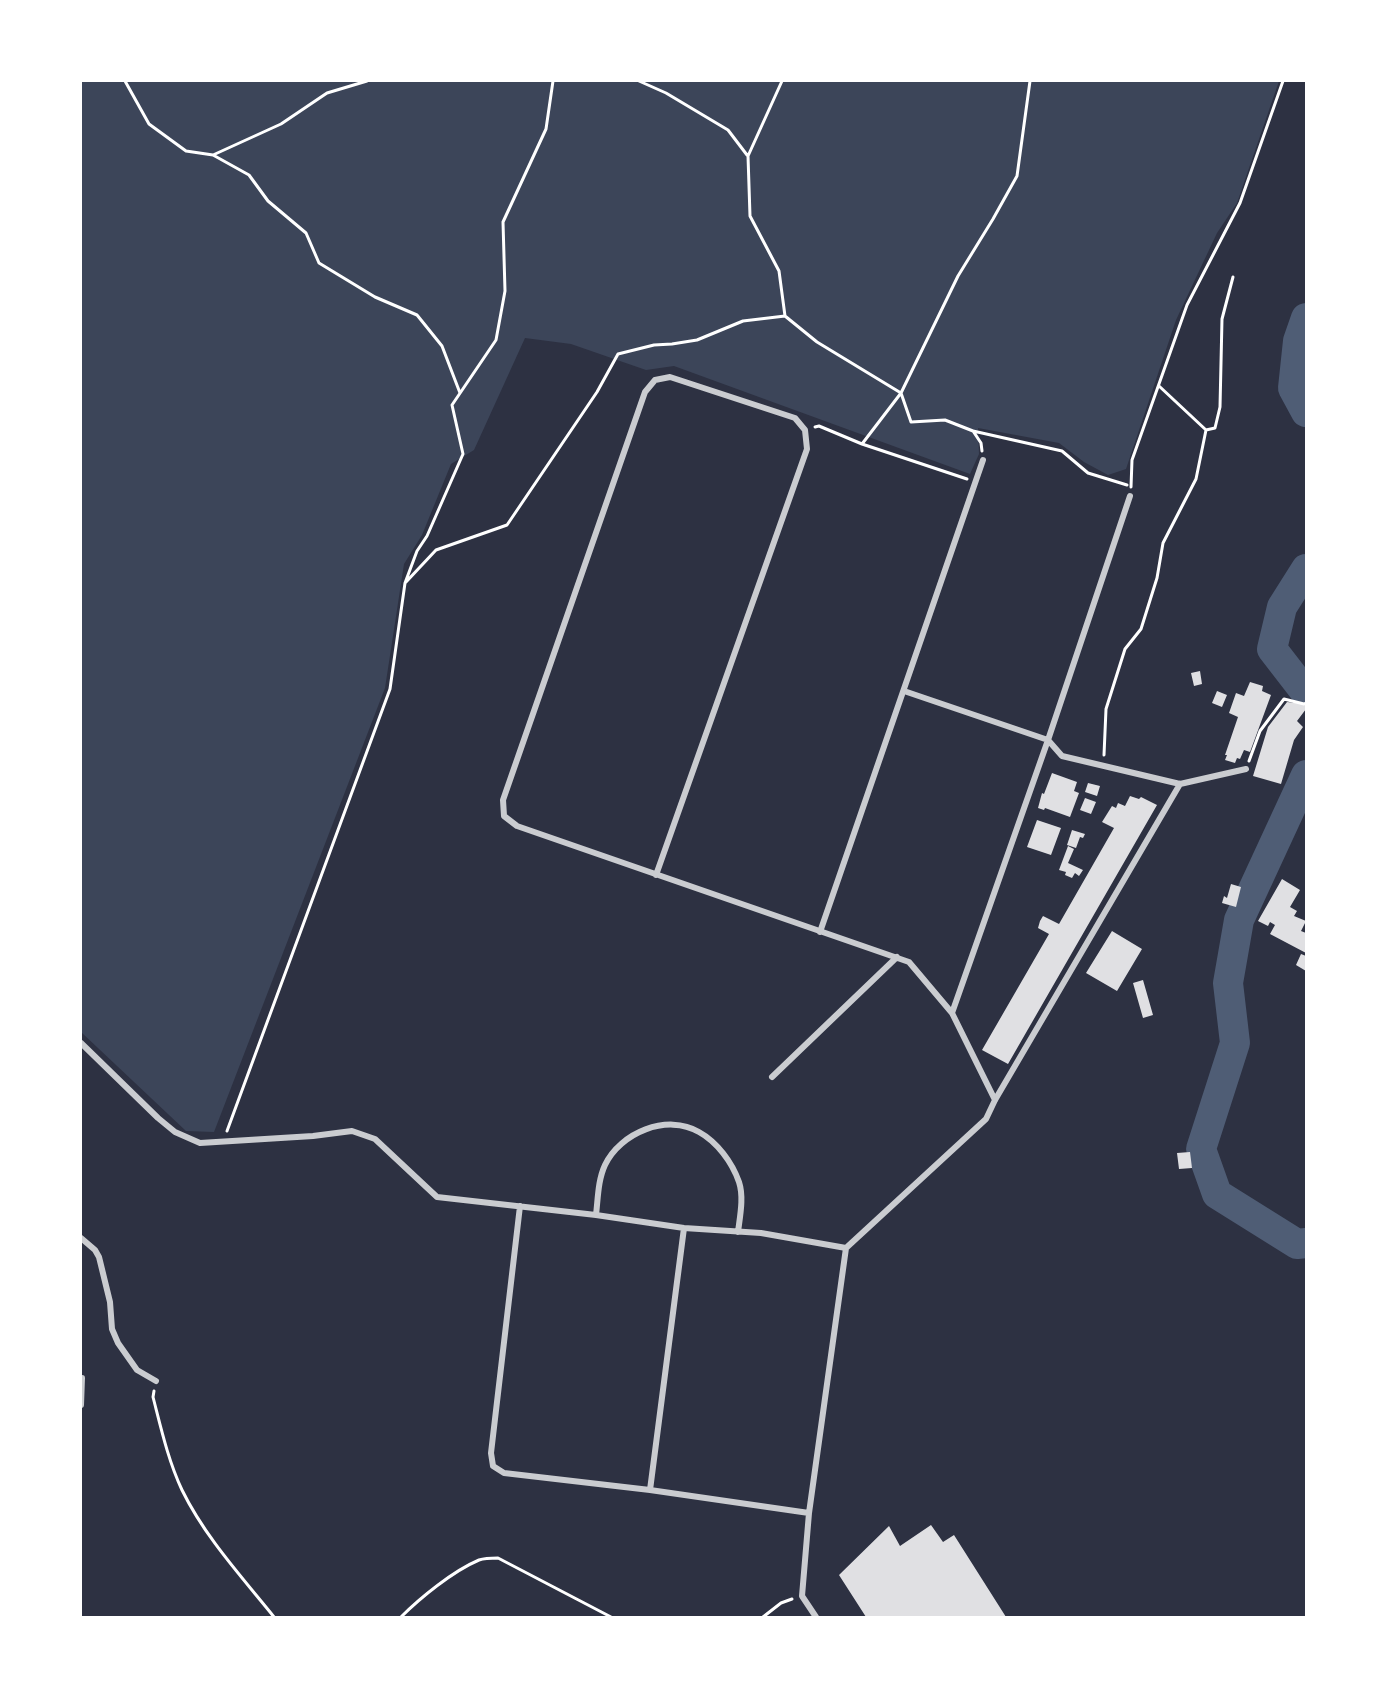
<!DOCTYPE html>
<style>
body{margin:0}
#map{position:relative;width:1387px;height:1698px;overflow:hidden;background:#2d3142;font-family:"Roboto Serif",serif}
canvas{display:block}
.frame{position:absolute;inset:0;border:82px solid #fff;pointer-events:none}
</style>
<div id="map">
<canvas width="1387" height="1698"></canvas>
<div class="frame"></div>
</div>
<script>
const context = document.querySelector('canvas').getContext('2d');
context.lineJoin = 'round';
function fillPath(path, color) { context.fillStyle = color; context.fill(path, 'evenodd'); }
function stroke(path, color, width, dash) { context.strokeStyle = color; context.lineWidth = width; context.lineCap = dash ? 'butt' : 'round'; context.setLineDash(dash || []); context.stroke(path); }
fillPath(new Path2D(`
 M81,81h1198l-42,122 -20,30 -41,87 -50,149 -18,6 -24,-13 -25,-19 -81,-15 1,26 -9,20 -296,-108 -28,4 -75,-26 -46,-6 -51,112 -23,14 -29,71 -18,29 -19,124 -171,444 -28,-1 -105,-99z`), '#3c4559');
stroke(new Path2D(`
 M1306,318l-8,23 -5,47 13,24
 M1306,569l-24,38 -10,42 34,44
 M1306,775l-67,145 -11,63 7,60 -34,106 16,45 80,50 9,-1`), '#4f5d75', 30);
fillPath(new Path2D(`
 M1200,671l2,13 -8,2 -3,-13z
 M1250,682l13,4 -1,5 9,4 -21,57 -6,-2 -4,9 -3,-1 -2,5 -10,-3 2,-5h-2l13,-38 -9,-4 7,-20 8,3z
 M1217,691l10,4 -5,12 -10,-4z
 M1287,702l19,2v5l-9,12 6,6 -9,13 -13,44 -28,-8 15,-49z
 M1052,773l25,9 -3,9 5,2 -9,24 -25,-9 -1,2 -6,-2 4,-15 2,1z
 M1088,783l12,3 -3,10 -12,-4z
 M1130,796l9,3 2,-2 16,8 -149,259 -26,-14 67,-116 -11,-6 2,-7 3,-5 16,8 55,-96 -12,-6 10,-16 4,2 2,-5 7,3z
 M1085,798l11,4 -5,12 -11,-4z
 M1037,820l24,8 -10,27 -24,-8z
 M1072,830l13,4 -2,4 -3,-1 -4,11 -9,-3z
 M1068,846l6,3 -6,14 15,7 -4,6 -4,-3 -3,5 -7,-3 1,-3 -7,-2z
 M1282,879l18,11 -10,17 7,4 -3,5 12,5 -5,10 5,2v20l-36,-19 5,-9 -5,-3 -2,4 -10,-5z
 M1231,884l10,3 -5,20 -14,-4 2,-7 3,2z
 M1112,931l30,18 -25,42 -31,-18z
 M1301,954l5,2v15l-10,-6z
 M1143,980l10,35 -10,3 -10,-35z
 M1190,1152l2,16 -13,1 -2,-16z
 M931,1525l12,17 11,-7 52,82h-140l-27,-42 50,-49 11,20z`), '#e0e0e3');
stroke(new Path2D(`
 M125,81l24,43 37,27 27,4 36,20 19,26 38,32 13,30 56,34 42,18 25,31 18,47
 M639,81l27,12 62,37 19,25
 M782,81l-34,75 2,60 29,55 6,45 32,26 84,51 -39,51
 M213,155l68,-31 46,-31 40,-12
 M1159,386l47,44 9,-2 5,-21 2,-88 11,-42
 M815,427l4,-1 43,18 105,35
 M973,431l89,20 26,22 39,12
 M982,451l-1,-8 -8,-12 -28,-11 -34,2 -10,-29 57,-117 35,-57 24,-43 13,-95
 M1131,487l1,-27 55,-155 53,-102 43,-122
 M406,582l30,-32 71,-25 90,-133 21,-38 36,-9 18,-1 25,-4 46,-19 42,-5
 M1104,755l2,-46 19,-60 16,-20 16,-51 6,-35 33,-64 10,-49
 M1249,761l11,-30 24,-32 20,5 2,-1
 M227,1131l163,-442 15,-106 12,-32 10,-15 36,-82 -11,-49 44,-65 9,-49 -2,-69 43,-93 7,-48
 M154,1391l-1,6c8,31 15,63 29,93 23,47 59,86 92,127
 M401,1617c19,-19 52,-46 78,-57 6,-2 13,-2 19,-2l113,59
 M763,1617l18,-14 11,-4`), '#fff', 3);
stroke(new Path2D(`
 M904,691l144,49 14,16 118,28 66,-15
 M656,875l151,-426 -2,-19 -10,-12 -125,-41 -15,3 -10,12 -142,408 1,16 13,10 392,136 43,51 43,87
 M820,932l163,-472
 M952,1013l96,-273 82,-244
 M81,1043l77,75 17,14 25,11 113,-7 39,-5 23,8 62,58 159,18 88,13 77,5 85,15
 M772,1077l125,-120
 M520,1206l-29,247 2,13 11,7 146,17 159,23
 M596,1215c2,-17 2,-35 9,-50 15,-32 62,-52 94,-33 18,10 33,30 40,50 5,15 1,34 -1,50
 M81,1238l14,12 4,7 11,45 2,27 6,14 19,27 19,11
 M846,1248l140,-129 9,-19 185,-316
 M81,1405l1,-27
 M650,1490l34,-262
 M816,1617l-14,-21 7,-83 37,-265`), '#caccd0', 6);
</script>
